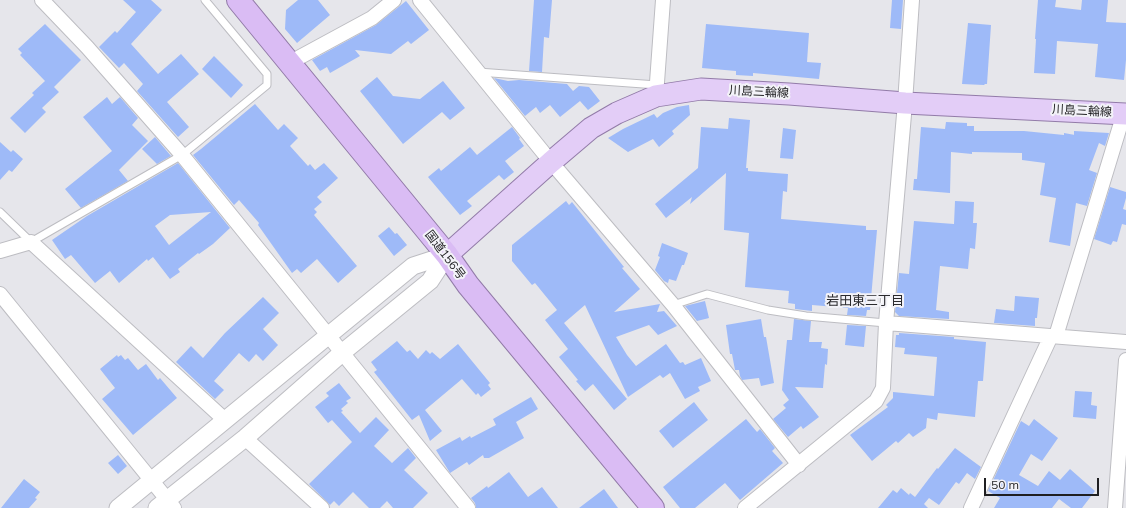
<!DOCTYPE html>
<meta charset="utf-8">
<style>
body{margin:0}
#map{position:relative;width:1126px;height:508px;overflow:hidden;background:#e6e6eb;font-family:Mulish,sans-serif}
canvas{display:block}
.scale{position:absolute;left:984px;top:478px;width:115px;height:18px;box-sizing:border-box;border:2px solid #1f1f21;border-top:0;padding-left:5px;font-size:12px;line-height:14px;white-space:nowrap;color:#1f1f21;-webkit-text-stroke:3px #f3f3f8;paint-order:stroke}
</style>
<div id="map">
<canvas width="1126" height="508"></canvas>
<div class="scale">50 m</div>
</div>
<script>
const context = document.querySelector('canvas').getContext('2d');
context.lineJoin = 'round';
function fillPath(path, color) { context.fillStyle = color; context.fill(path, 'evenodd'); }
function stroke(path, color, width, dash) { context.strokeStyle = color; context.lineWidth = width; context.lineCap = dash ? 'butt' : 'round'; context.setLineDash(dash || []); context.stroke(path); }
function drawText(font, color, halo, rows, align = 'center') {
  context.font = font + ' Mulish,"Noto Sans JP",sans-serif'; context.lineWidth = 4; context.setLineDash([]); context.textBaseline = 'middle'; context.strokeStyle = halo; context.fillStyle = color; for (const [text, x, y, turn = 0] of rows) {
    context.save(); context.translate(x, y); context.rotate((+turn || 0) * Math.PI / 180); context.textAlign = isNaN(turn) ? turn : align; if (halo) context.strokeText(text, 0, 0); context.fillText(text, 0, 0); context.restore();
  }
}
fillPath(new Path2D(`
 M123,0h28l11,10 -31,34 27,30 23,-20 18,20 -32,28 22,25 -11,10 -41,-46 6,-7 -19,-21 -5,5 -20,-21 16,-16 2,2 19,-21z
 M298,0h20l12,15 -33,28 -12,-14 1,-19z
 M534,0h18l-3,38 -5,-1 -2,35 -13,-1z
 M892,0h11l-2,29 -11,-1z
 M1038,0h18l-1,7 26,3 1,-10h26l-2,22 20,1v37l-2,20 -29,-3 3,-33 -41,-3 -2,33 -21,-1 2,-34h-1z
 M406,1l23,29 -18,14 -3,-3 -17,13 -36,-4 5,6 -30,17 -3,-6 -7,4 -8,-11 64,-35z
 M968,23l23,2 -4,59h-2l-1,1 -22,-1z
 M45,24l36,36 -27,27 5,5 -17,16 4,4 -21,21 -15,-15 24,-23 -2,-2 13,-12 -25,-26 2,-2 -4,-4z
 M706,24l103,9 -2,29 14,1 -2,16 -66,-6v3l-17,-1v-4l-34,-3z
 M214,56l29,29 -12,13 -29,-29z
 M377,77l16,19 27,3 23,-18 22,27 -15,12 -8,-8 -39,32 -43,-53z
 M494,78l14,3 11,-1 48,4 6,7 6,-5 10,1 11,14 -12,9 -8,-9 -20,16 -10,-12 -10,8 -4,-6 -11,9z
 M107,97l5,7 8,-7 18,21 -6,7 16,16 -29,29 9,11 -47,27 -16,-19 47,-38 -29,-34z
 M255,104l23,26 6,-6 14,14 -8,8 18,20 2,-2 5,6 9,-7 14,15 -21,19 5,5 -8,7 3,3 -3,3 43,51 -19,17 -21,-24 -16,14 -4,-4 -5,4 -34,-48 1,-2 -20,-23 -5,5 -41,-50 8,-6z
 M689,105l1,10 -18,16 2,3 -15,13 -6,-8 -25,13 -20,-14 15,-9 31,-15 3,4 6,-5 14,-6z
 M729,118l21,2 -4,48h2v3l40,3 -1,18 -4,-1 -2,28 85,7v4h11l-7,80h-3l-1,6 -19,-1 1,-7 -36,-3v6l-17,-2v-5l-7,-1 1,-12 -44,-4 4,-54 -25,-3 2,-57 -36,31 2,-7 -26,21 -11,-14 43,-36 3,-41 27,2z
 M946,122l21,1v3h7v5h50l40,4v-2l11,2h-1v-4l35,2 -4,13 -6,-3 -10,27 8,3 -10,33 -11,-3 -6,43 -21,-4 7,-44 -16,-3 5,-32 -23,-3v-7l-50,-1v2l-21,-2 -1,41 -37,-3 1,-11h3l4,-52 24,2z
 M512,127l8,11 -1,1 5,7 -19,15 9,11 -10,8 -5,-5 -32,26 5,5 -12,9 -32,-38 11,-9 2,3 29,-24 7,8z
 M783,128l13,2 -3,29 -13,-1z
 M155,137l16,19 -14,8 -15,-15z
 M0,142l11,10 2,-2 10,9 -11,13 -3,-2 -9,10z
 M178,163l52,65 -17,16 -14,10 -1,-1 -20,16 2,3 -10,7 -17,-22 -5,4 -1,-2 -28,24 -9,-12 -15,12 -24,-28 -6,4 -13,-19 35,-24zM211,212l-42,33 -14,-19 15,-11z
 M1110,187l16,5v6l-3,11 3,1v15l-4,-1 -5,18 -4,-1 -2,4 -17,-6z
 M566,201l3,4 3,-3 52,65 -2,1 18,21 -26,23 46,-8 -3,8 7,-1 13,15 -19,9 -9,-10 -33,12 11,18 9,11 30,-22 14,19 3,-1 2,3 16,-7 10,23 -13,6 2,4 -15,8 -15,-26 -7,5 -3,-3 -32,22 -43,-92 -21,18 63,76 -13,11 -21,-26 -8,7 -9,-10 2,-1 -19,-23 9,-8 -23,-29 12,-10 -22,-27 -3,2 -20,-24v-16z
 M955,201l19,1 -1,21h4l-2,26 -5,-1 -2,21 -28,-3 -4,44 13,2v7l-50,-3 -4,-4 4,-39 10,1 5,-53 40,3z
 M389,227l6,7 2,-1 10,12 -13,11 -16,-20z
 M662,243l26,10 -4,12h-2l-6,16 -7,-2 -1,4 -4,-2 -9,-11 5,-13 -2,-1z
 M1015,296l24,2 -2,20h-2v8l-41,-3 2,-14 18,2z
 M263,297l16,16 -16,16 15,16 -15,16 -7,-7 -7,8 -10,-9 -25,28 10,9 -9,9 -39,-37 15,-16 12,12 22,-25z
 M705,301l4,17 -12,3 -12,-15z
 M761,319l3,18h2l8,46 -13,3 -2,-8 -17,2 -2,-4 -1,-6h-4l-3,-16h-2l-4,-29z
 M794,319l17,2 -2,21h13l-1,6 7,1 -1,16 -2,-1 -2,24 -28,-1 24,30 -16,12 -2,-3 -13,11 -15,-18 13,-11 -3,-3 6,-5 -7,-10 5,-50h5z
 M847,325l19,1 -2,21 -19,-2z
 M899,333l55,4v2l32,3 -3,39h-5l-3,36 -37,-4 -1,7 -10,-2 -1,10 -13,9 -4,-4 -11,10 -2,-2 -24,20 -22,-26 38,-28 -2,-2 7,-7v-6l41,4 3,-39 -33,-3 1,-6 -10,-1 1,-12h3z
 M397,341l10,11 3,-2 8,9 8,-9 4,4 2,-2 8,7 18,-15 32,39 -2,2 3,4 -10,8 -3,-4 -2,2 -14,-16 -37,31 17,21 -12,10 -11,-26 -7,5 -38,-48 3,-2 -6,-8z
 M117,355l1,2 3,-2 4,5 3,-2 10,12 8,-6 12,16 2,-2 17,20 -44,37 -31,-36 13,-11 -15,-19z
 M339,383l12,15 -5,3 2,2 -7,6 2,2 -2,1 19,21 16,-16 13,13 -15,16 18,17 16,-15 8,10 -12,12 24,23 -15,15h-20l-6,-7 -7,7h-11l-16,-16 -14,14 -5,-5 -4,4 -21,-21 43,-42 -20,-22 -4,3 -13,-16 14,-11 -3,-3z
 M1075,391l17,1 -1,13 6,1 -1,13 -23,-2z
 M531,397l7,12 -22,13 8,16 -35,20h-5l-1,-3 -14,10 -2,-3 -17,11 -14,-23 24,-13 2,4 8,-5 1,2 25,-13 -3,-6z
 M694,402l14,18 -35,28 -14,-17z
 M746,419l11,13 3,-3 15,19 -3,3 11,12 -43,37 -15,-17 -30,25h-15l-17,-21z
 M1034,419l24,19 -16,23 -11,-7 -12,21 19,11 11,-15 11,9 10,-11 25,22 -13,17h-11l-12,-9 -7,9h-58l6,-10 -12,-7 33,-70 8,5z
 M955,448l26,19 -6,12 -8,-6 -8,11 -3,-2 -17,23 -10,-7 -5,6 4,4h-50l15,-18 4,3 4,-5 8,7 1,-2 5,4 22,-29 1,1z
 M118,455l9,11 -9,8 -10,-11z
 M509,472l19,25 14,-10 16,21h-82l-1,-5 -4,-5 16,-12 1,2z
 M24,479l16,13 -5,6 2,1 -8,9h-28z
 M604,489l14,19h-39z`), '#9ebaf8');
const service = new Path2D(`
 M478,72l179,13
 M0,212l31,30 151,-87 85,-70v-11l-62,-74
 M673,305l34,-11 61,16 38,6 80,7`);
const minor = new Path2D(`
 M42,0l45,47 95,108 286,353
 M420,0l131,162 122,143 126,160
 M289,63l83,-45 22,-18
 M656,96l7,-96
 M0,251l31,-9 194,178
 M0,294l174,214
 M886,323l240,19
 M1056,336l68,-223
 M245,438l77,70
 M745,508l131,-107 7,-13 3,-65 19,-220 7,-103
 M971,508l80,-172
 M1115,508l11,-148`);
const tertiary = new Path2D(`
 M118,508l295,-242 34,-11
 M157,508l88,-70 98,-86 87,-71 17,-26`);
const primary = new Path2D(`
 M447,255l104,-93 40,-34 26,-15 39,-17 45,-7 88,5 116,9 221,11`);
const trunk = new Path2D(`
 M238,0l209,255 21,30 185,223`);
stroke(service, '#bdbdc2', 9);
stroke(minor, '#bdbdc2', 16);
stroke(tertiary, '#bdbdc2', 19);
stroke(primary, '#927ba8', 23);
stroke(trunk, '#927ba8', 24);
stroke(service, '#fff', 7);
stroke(minor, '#fff', 14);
stroke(tertiary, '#fff', 17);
stroke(primary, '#e3cdf7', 21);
stroke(trunk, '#dabcf4', 22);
drawText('12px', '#1f1f21', '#f3f3f8', [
 ["川島三輪線",759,92,3],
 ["川島三輪線",1082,111,3],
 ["国道156号",445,255,53]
]);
drawText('13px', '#2a2a2d', '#f3f3f8', [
 ["岩田東三丁目",865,301]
]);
</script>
